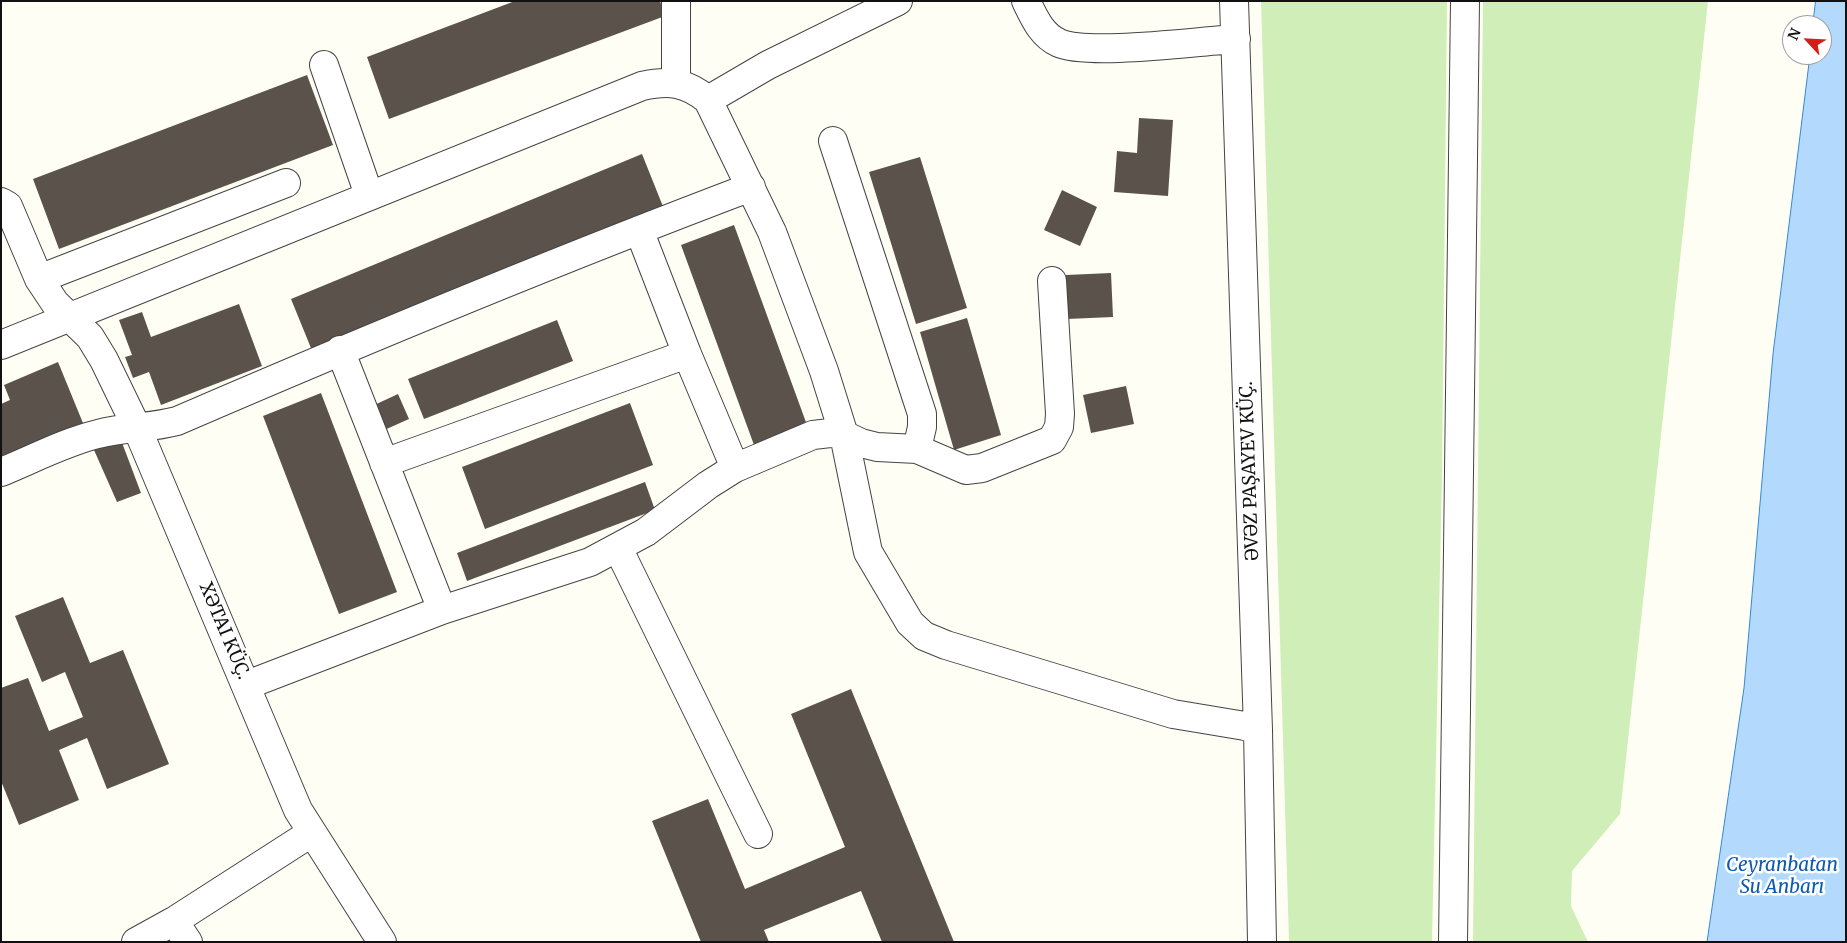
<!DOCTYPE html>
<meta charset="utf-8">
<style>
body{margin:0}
#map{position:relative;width:1847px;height:943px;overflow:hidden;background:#fffef4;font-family:Merriweather,serif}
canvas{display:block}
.frame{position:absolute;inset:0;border:2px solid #111;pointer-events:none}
.north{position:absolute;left:1782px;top:15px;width:50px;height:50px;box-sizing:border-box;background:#fff;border:1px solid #a0a0a0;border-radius:50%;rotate:295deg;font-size:14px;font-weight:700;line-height:20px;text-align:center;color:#111}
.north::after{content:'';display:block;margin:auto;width:18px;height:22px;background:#d22018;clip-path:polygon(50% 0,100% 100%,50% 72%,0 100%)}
</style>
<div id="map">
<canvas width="1847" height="943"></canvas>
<div class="frame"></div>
<div class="north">N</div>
</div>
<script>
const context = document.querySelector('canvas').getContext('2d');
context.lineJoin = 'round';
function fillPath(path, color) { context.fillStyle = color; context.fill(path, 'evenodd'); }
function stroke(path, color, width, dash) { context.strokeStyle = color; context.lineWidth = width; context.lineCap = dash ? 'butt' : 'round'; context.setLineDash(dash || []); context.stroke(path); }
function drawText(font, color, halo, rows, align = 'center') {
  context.font = font + ' Merriweather,serif'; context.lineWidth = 5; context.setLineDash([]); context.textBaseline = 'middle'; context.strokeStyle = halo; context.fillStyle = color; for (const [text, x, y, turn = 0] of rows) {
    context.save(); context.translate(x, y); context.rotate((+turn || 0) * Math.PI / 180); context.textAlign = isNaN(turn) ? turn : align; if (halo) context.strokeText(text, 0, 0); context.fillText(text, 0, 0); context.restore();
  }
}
fillPath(new Path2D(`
 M1261,1h186l-5,474 -10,467h-143z
 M1483,1h225l-88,813 -48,57 -1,35 17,36h-115z`), '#d0efb8');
const water = new Path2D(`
 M1816,1h30v941h-139l37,-254 29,-334 37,-299h12v-30h-9z`);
fillPath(water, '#b3dafd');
stroke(water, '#3188dc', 1);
fillPath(new Path2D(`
 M515,1h145l5,15 -276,103 -22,-62z
 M307,75l26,70 -274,104 -26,-70z
 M1139,118l34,2 -5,76 -54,-4 3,-41 20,2z
 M642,154l22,55 -351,144 -22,-54z
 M920,157l47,151 -51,16 -47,-152z
 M1062,190l35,17 -17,39 -36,-16z
 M734,225l73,200 -53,20 -73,-200z
 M1111,273l2,44 -46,2 -1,-44z
 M239,304l23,62 -101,39 -12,-33 -16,6 -8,-21 7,-2 -13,-35 23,-8 9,25z
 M967,318l34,117 -47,15 -34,-118z
 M557,320l16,41 -149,58 -16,-40z
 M58,362l27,66 -84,35v-59l9,-4 -6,-15z
 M1126,386l8,38 -43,9 -8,-38z
 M321,393l76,199 -58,22 -76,-198z
 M398,394l11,25 -27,12 -12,-24z
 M630,403l23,62 -168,64 -23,-62z
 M121,440l20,53 -24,9 -23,-52z
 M645,482l10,28 -188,71 -10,-28z
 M63,597l27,66 33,-13 46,114 -62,25 -20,-51 -28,12 20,50 -60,25 -18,-44v-93l27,-10 21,53 34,-14 -18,-45 -23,10 -27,-66z
 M851,689l103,253h-72l-21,-51 -97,39 5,12h-68l-49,-121 56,-22 37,90 100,-42 -54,-133z`), '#5b534b');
const minor = new Path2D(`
 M1026,1c8,16 15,34 33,42 30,13 139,-2 177,-4
 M1234,1l24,729 4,212
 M324,65l45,130
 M676,83v-82
 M708,100l60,-35 130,-64
 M833,141l89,273v13l-5,22
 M1,202l7,4 31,73 16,24 35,34 14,23 33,68 161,382 84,132
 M639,230l48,124 48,114
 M39,279l247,-96
 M1,345l641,-259c27,-6 44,-4 66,14l64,132 52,139 20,64 24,117 42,71 14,13 22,9 227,69 72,12 13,4
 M340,350l102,260
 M384,463l303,-109
 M1,472c32,-13 64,-30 97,-38 26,-7 53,-6 79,-13 190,-82 381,-161 574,-234
 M618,548l140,286
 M247,685l195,-75 148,-48 56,-30 62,-47 27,-17 78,-33 17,-2 14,2 17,8 16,4 40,2 49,21 16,-2 70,-28 7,-13 1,-13 -8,-133
 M174,921l14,21
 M136,942l38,-21 137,-88
 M1453,942l12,-941`);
stroke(minor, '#444', 30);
stroke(minor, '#fff', 28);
drawText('18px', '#111', '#fff', [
 ["ƏVƏZ PAŞAYEV KÜÇ.",1250,471,-92],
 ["XƏTAI KÜÇ.",224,631,67]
]);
drawText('italic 19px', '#0a59b2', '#fff', [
 ["Ceyranbatan",1782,866],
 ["Su Anbarı",1782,888]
]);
</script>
